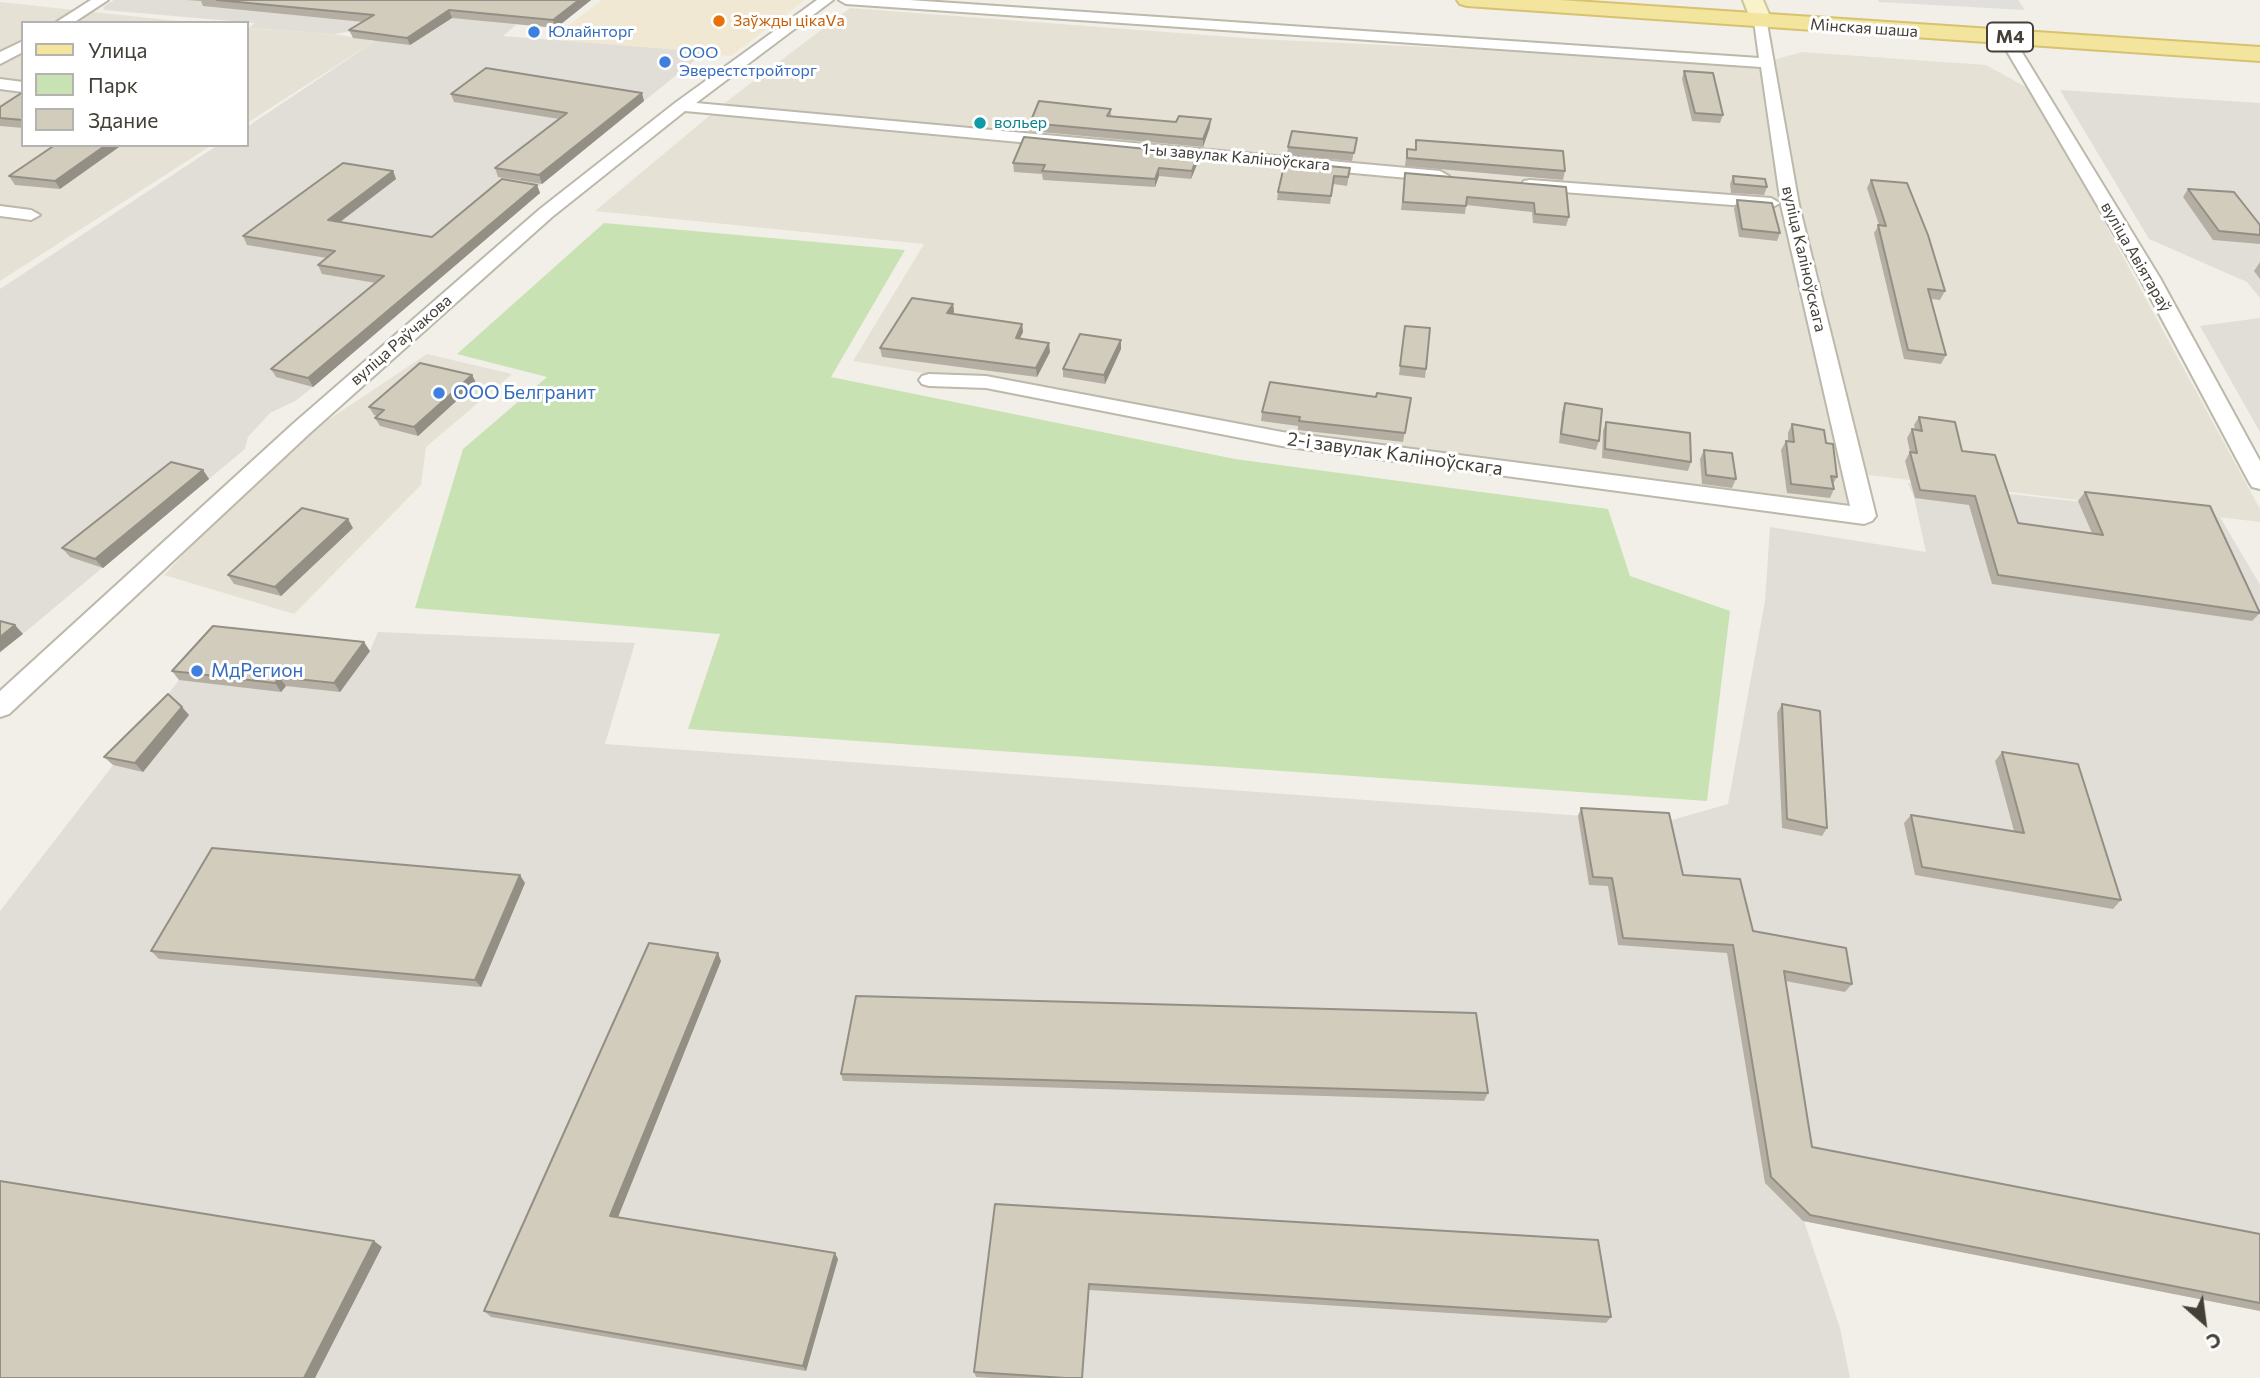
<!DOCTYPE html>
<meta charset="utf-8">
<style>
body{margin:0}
#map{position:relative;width:2260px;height:1378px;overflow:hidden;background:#f1efe7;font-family:Commissioner,sans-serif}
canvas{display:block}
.legend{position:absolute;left:21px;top:21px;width:228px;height:126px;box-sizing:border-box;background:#fff;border:2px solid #b4b3af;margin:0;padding:9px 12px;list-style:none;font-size:21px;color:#444037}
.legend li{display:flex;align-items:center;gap:14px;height:35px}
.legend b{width:35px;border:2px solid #b4b3af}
.north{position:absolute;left:2169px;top:1287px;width:70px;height:70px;-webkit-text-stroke:5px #fff;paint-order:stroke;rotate:152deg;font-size:19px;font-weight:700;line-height:28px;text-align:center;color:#444037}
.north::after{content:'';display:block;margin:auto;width:24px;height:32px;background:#444037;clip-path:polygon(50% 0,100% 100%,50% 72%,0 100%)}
</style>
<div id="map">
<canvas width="2260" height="1378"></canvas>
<ul class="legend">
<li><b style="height:9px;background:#f3e49e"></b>Улица</li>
<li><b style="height:19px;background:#c8e2b4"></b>Парк</li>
<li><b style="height:19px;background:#d2ccbd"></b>Здание</li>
</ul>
<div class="north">С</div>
</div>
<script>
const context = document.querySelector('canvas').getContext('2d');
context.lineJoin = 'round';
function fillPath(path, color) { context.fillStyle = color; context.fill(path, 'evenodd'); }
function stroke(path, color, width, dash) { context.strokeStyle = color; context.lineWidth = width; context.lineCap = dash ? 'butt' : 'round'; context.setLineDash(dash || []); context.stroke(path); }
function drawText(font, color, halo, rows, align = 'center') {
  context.font = font + ' Commissioner,sans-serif'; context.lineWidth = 6; context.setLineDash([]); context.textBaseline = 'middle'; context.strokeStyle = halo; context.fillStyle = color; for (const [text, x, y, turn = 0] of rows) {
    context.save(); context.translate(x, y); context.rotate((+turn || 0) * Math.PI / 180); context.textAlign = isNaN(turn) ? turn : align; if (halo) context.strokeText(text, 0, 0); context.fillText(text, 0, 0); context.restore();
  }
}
fillPath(new Path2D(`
 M0,2l196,21h-173v122h189l-212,136z
 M850,8l408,31 504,24 40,-11 184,13 47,26 227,418v13l-416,-50 8,40 -603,-83 -396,-68 71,-117 -329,-33 131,-109z
 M247,28l87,6 41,7 -128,82z
 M427,354l85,20 -86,73 -5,38 -127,129 -130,-39 119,-125z`), '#e5e2d5');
fillPath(new Path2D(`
 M602,0h203l-74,56 -182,-16z`), '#f1e8d4');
fillPath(new Path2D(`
 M114,0h440l-31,25 -6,-1 -14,12 202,16 -172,139 7,2 -227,194 -18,14 -25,12 -22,24 -3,12 -245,204v-364l218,-144h29v-18l128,-86 -22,-10 -19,3 -85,-6 6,-5 -151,-13 -1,-3z
 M2060,90l200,13v195l-13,-16 -98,-43z
 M2260,318v114l-60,-106z
 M1908,483l312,34 40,68v726l-456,-90 36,107 10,50h-1850v-467l179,-231 40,-46 151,17 8,-19 257,11 -30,101 1060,78 63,-18 37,-203 5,-74 156,25 -12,-55z`), '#e1ded8');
fillPath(new Path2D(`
 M604,223l301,27 -74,127 404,82 373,50 22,67 100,35 -23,190 -1019,-72 32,-95 -305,-26 48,-159 84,-72 -90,-23z`), '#c8e2b4');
fillPath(new Path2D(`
 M1878,0h140l7,10 -146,-8z`), '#e0dfdb');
const minor = new Path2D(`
 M91,0h17l-35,23h-18z
 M817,0h16l-137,103 744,68 9,5 -9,5 -755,-70 -133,106 -242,216 -301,281 -9,3v-26l294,-268 246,-214 135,-106z
 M839,0h70l850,58 -5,-37 7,-4 5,1 33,187 77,311 -4,5 -8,3 -582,-78 -296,-58 -57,-2 -7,-2 -3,-4 3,-4 7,-2 57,2 296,56 568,74 -69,-301 -20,-138 -915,-63z
 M2005,32l7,4 148,242 100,183v28l-8,-2 -3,-5 -109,-204 -142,-242z
 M23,41v11l-23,12v-12z
 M0,79l23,3v10l-23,-3z
 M1530,180l241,18 9,5 -9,5 -247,-19 -3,-4 3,-4z
 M0,206l31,4 9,5 -9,5 -31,-4z`);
const secondary = new Path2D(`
 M1743,0h20l9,21 -3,5h-16z`);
const primary = new Path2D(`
 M1457,0h103l700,47v14l-793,-55 -7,-2z`);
stroke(minor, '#bcb8aa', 4);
stroke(secondary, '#ccc49b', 4);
stroke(primary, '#d6c270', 4);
fillPath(minor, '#fff');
fillPath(secondary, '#f9f2ca');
fillPath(primary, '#f3e49e');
fillPath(new Path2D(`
 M186,0h405l-35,28 -104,-10 -42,27 -57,-7 -4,-8 15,-8 -161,-16 -2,-5z
 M1684,71l39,44 -3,8 -28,-2 -10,-42z
 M23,92v36l-23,-2v-19z
 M451,94l193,7 -102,83 -44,-7 -3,-9 64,-49 -105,-17z
 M1111,109v8l65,5 34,5 -7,20 -173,-16v-8z
 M1357,138l-5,23 -65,-6 1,-8z
 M1416,140l149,31 -2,9 -158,-14 2,-17 8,1z
 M55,145l5,44 -45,-4 -6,-9z
 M1198,162l-7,17 -32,-3 -4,11 -112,-7 -1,-6 -28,-2 -1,-9z
 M1285,162l64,14 -2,10 -14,-2 -3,20 -53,-4 1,-8z
 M393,171l3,8 -56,43 92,15 105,-52 3,8 -227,194 -37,-10 -5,-8 105,-86 -54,-9 -4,-9 9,-7 -80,-13 -4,-9z
 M1405,173l161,14 3,30 -3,9 -33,-3 -1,-11 -66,-7 -1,9 -64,-4z
 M1733,176l34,11 -3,8 -33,-2 -1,-9z
 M1871,180l74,111 -5,9 -9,-1 15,56 -5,9 -37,-5 -30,-126 5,-8 -12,-37z
 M2188,189l72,36v19l-47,-4 -30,-43z
 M1737,200l43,33 -3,8 -38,-4 -5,-28z
 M2260,262v17l-6,-8z
 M953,304l1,8 -1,2 69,10 1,8 -3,6 30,14 -13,25 -155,-20 -2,-9z
 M1405,326l21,43 -1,9 -26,-3z
 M1121,349l-16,35 -42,-7v-8z
 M472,375l4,8 -58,53 -38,-10 -5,-8 2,-2 -3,-1 -5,-8z
 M1376,397l35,1 -8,44 -105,-12v-4l-37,-5 1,-9z
 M1565,403l34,38 -3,9 -37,-7 3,-31z
 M1919,417l43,34 56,72 74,10 -14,-32 7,-9 175,121 -8,8 -260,-37 -23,-79 -54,-7 -10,-37 5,-9 -3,-14 5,-9 3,1 -1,-5z
 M1606,422l85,40 -3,9 -86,-13 1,-28z
 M1792,424l34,19 11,34 -4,7 1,5 -4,9 -43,-5 -6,-43 5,-9h2v-8z
 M1704,450l32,29 -4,9 -30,-4 -2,-25z
 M203,470l6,9 -106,89 -33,-11 -8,-9z
 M353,528l-72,68 -47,-12 -6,-9z
 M370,651l-30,41 -54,-6 -5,6 -102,-12 -7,-9z
 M1782,704l45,124 -5,8 -40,-8 -5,-115z
 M189,715l-46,57 -30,-7 -9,-8z
 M2002,752l119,148 -8,9 -198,-34 -11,-52 7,-8 103,16 -19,-70z
 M1581,808l102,67 70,56 99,53 -7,8 -60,-11 27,166 448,87v77l-457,-90 -38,-38 -38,-230 -109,-8 -10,-59 -19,-1 -11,-69z
 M525,883l-44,104 -322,-28 -8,-8z
 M721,961l-103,256 220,42 -32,112 -315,-54 -7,-6z
 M841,1074l647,19 -4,8 -641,-20z
 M995,1204l616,113 -5,6 -517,-33 -7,88h-90l-16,-1 -2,-5z`), '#b5afa3');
fillPath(new Path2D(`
 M579,0h12l-35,28 -3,-8z
 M449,10l3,8 -42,27 -3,-7z
 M642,93l2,8 -102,83 -3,-9z
 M1211,119l-1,8 -7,20v-8z
 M106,145h16l-62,44 -5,-8z
 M1198,154v8l-7,17 1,-8z
 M1159,168v8l-4,11v-8z
 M393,171l3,8 -64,49 -4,-8z
 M537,185l3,8 -227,194 -5,-9z
 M953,304l1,8 -6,10 -1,-9z
 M1022,324l1,8 -7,14v-8z
 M1121,340v9l-16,35 -1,-9z
 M1049,343l1,9 -13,25 -1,-9z
 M472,375l4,8 -58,53 -4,-9z
 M203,470l6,9 -106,89 -8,-9z
 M348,519l5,9 -72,68 -6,-9z
 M15,625l8,9 -23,18v-15z
 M364,642l6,9 -30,41 -6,-9z
 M279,677l7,9 -5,6 -6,-9z
 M182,707l7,8 -46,57 -8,-9z
 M520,875l5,8 -44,104 -6,-7z
 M718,953l3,8 -105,261 -6,-6z
 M374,1241l8,6 -67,131h-11z
 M835,1253l3,6 -32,112 -3,-5z`), '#938f84');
const building = new Path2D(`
 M217,0h362l-26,20 -104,-10 -42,28 -58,-8 25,-15z
 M486,68l156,25 -103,82 -44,-7 72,-55 -116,-19z
 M1684,71l29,2 10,42 -28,-2z
 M23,92v28l-23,-2v-11z
 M1039,101l72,8 -4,7 69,6 3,-6 32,3 -8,20 -173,-16z
 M1292,131l65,7 -3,15 -66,-6z
 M1024,137l174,17 -6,17 -33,-3 -4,11 -113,-8 3,-6 -32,-2z
 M1416,140l147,11 2,20 -158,-13v-9l9,1z
 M55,145h51l-51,36 -46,-5z
 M1285,162l65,6 -2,9 -14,-1 -3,20 -53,-4z
 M343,163l50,8 -65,49 104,17 70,-58 35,6 -229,193 -37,-9 113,-93 -66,-11 17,-14 -92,-15z
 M1405,173l161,14 3,30 -34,-3 -1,-11 -67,-6 -1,9 -63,-4z
 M1733,176l32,3 2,8 -33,-3z
 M1871,180l36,3 21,52 17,56 -17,-2 18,66 -38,-5 -30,-125 8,1z
 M2188,189l46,3 26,33v10l-41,-4z
 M1737,200l35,3 8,30 -38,-4z
 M912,298l41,6 -6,9 75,11 -6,14 33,5 -13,25 -156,-20z
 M1405,326l25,2 -4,41 -26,-3z
 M1080,334l41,6 -17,35 -41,-6z
 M420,363l52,12 -58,52 -39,-9 9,-8 -15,-3z
 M1270,382l106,15 1,-4 34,5 -6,35 -106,-12 1,-4 -38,-5z
 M1565,403l37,6 -3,32 -38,-7z
 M1919,417l36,5 7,29 33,4 23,68 85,12 -18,-43 125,14 50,107 -262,-38 -23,-79 -55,-6 -10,-38 7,1 -5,-24 10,2z
 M1606,422l84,11 1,29 -86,-13z
 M1792,424l32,6 2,13 7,1 4,33 -6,-1 3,13 -43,-5 -5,-43 8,1z
 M1704,450l28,3 4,26 -30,-4z
 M171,462l32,8 -108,89 -33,-11z
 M302,508l46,11 -73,68 -47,-12z
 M0,621l15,4 -15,12z
 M213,626l151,16 -30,41 -55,-6 -4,6 -103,-12z
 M168,694l14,13 -47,56 -31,-6z
 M1782,704l38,7 7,117 -40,-9z
 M2002,752l76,12 43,136 -199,-33 -11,-52 113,18z
 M1581,808l88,5 14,62 57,4 13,52 93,17 6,36 -68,-13 28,176 448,87v69l-450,-88 -39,-38 -38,-232 -110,-7 -11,-60 -19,-1z
 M212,848l308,27 -45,105 -324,-29z
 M649,943l69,10 -108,263 225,37 -32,113 -319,-55z
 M856,996l620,17 12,80 -647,-19z
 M0,1181l374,60 -70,137h-304z
 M995,1204l603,36 13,77 -522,-33 -7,94h-17l-91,-6z`);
fillPath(building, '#d2ccbd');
stroke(building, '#938f84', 2);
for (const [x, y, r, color] of [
 [719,21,7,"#e8710a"],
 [534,32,7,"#3f7fe0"],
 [665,62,7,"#3f7fe0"],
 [980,123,7,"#0f9aa8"],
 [439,393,7,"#3f7fe0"],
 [197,671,7,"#3f7fe0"]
]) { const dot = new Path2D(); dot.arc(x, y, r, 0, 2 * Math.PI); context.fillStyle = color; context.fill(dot); stroke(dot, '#fff', 2.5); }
drawText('16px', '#c56008', '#fff', [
 ["Заўжды цікаVа",733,21]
], 'left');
drawText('16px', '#444037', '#fff', [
 ["Мінская шаша",1864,28,4],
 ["1-ы завулак Каліноўскага",1236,157,5],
 ["вуліца Авіятараў",2136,257,60],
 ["вуліца Каліноўскага",1804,259,77],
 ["вуліца Раўчакова",401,340,-41]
]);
drawText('16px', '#366cbe', '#fff', [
 ["Юлайнторг",548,32],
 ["ООО",679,53],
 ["Эверестстройторг",679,71]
], 'left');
drawText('16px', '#0d838f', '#fff', [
 ["вольер",994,123]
], 'left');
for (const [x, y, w] of [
 [2010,37,46]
]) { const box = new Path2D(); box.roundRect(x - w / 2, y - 14.5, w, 29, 5); context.fillStyle = '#fff'; context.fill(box); stroke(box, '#444037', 2); }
drawText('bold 18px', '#444037', null, [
 ["М4",2010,37]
]);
drawText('19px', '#366cbe', '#fff', [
 ["ООО Белгранит",453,393],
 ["МдРегион",211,671]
], 'left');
drawText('19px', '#444037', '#fff', [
 ["2-і завулак Каліноўскага",1395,454,8]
]);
</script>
